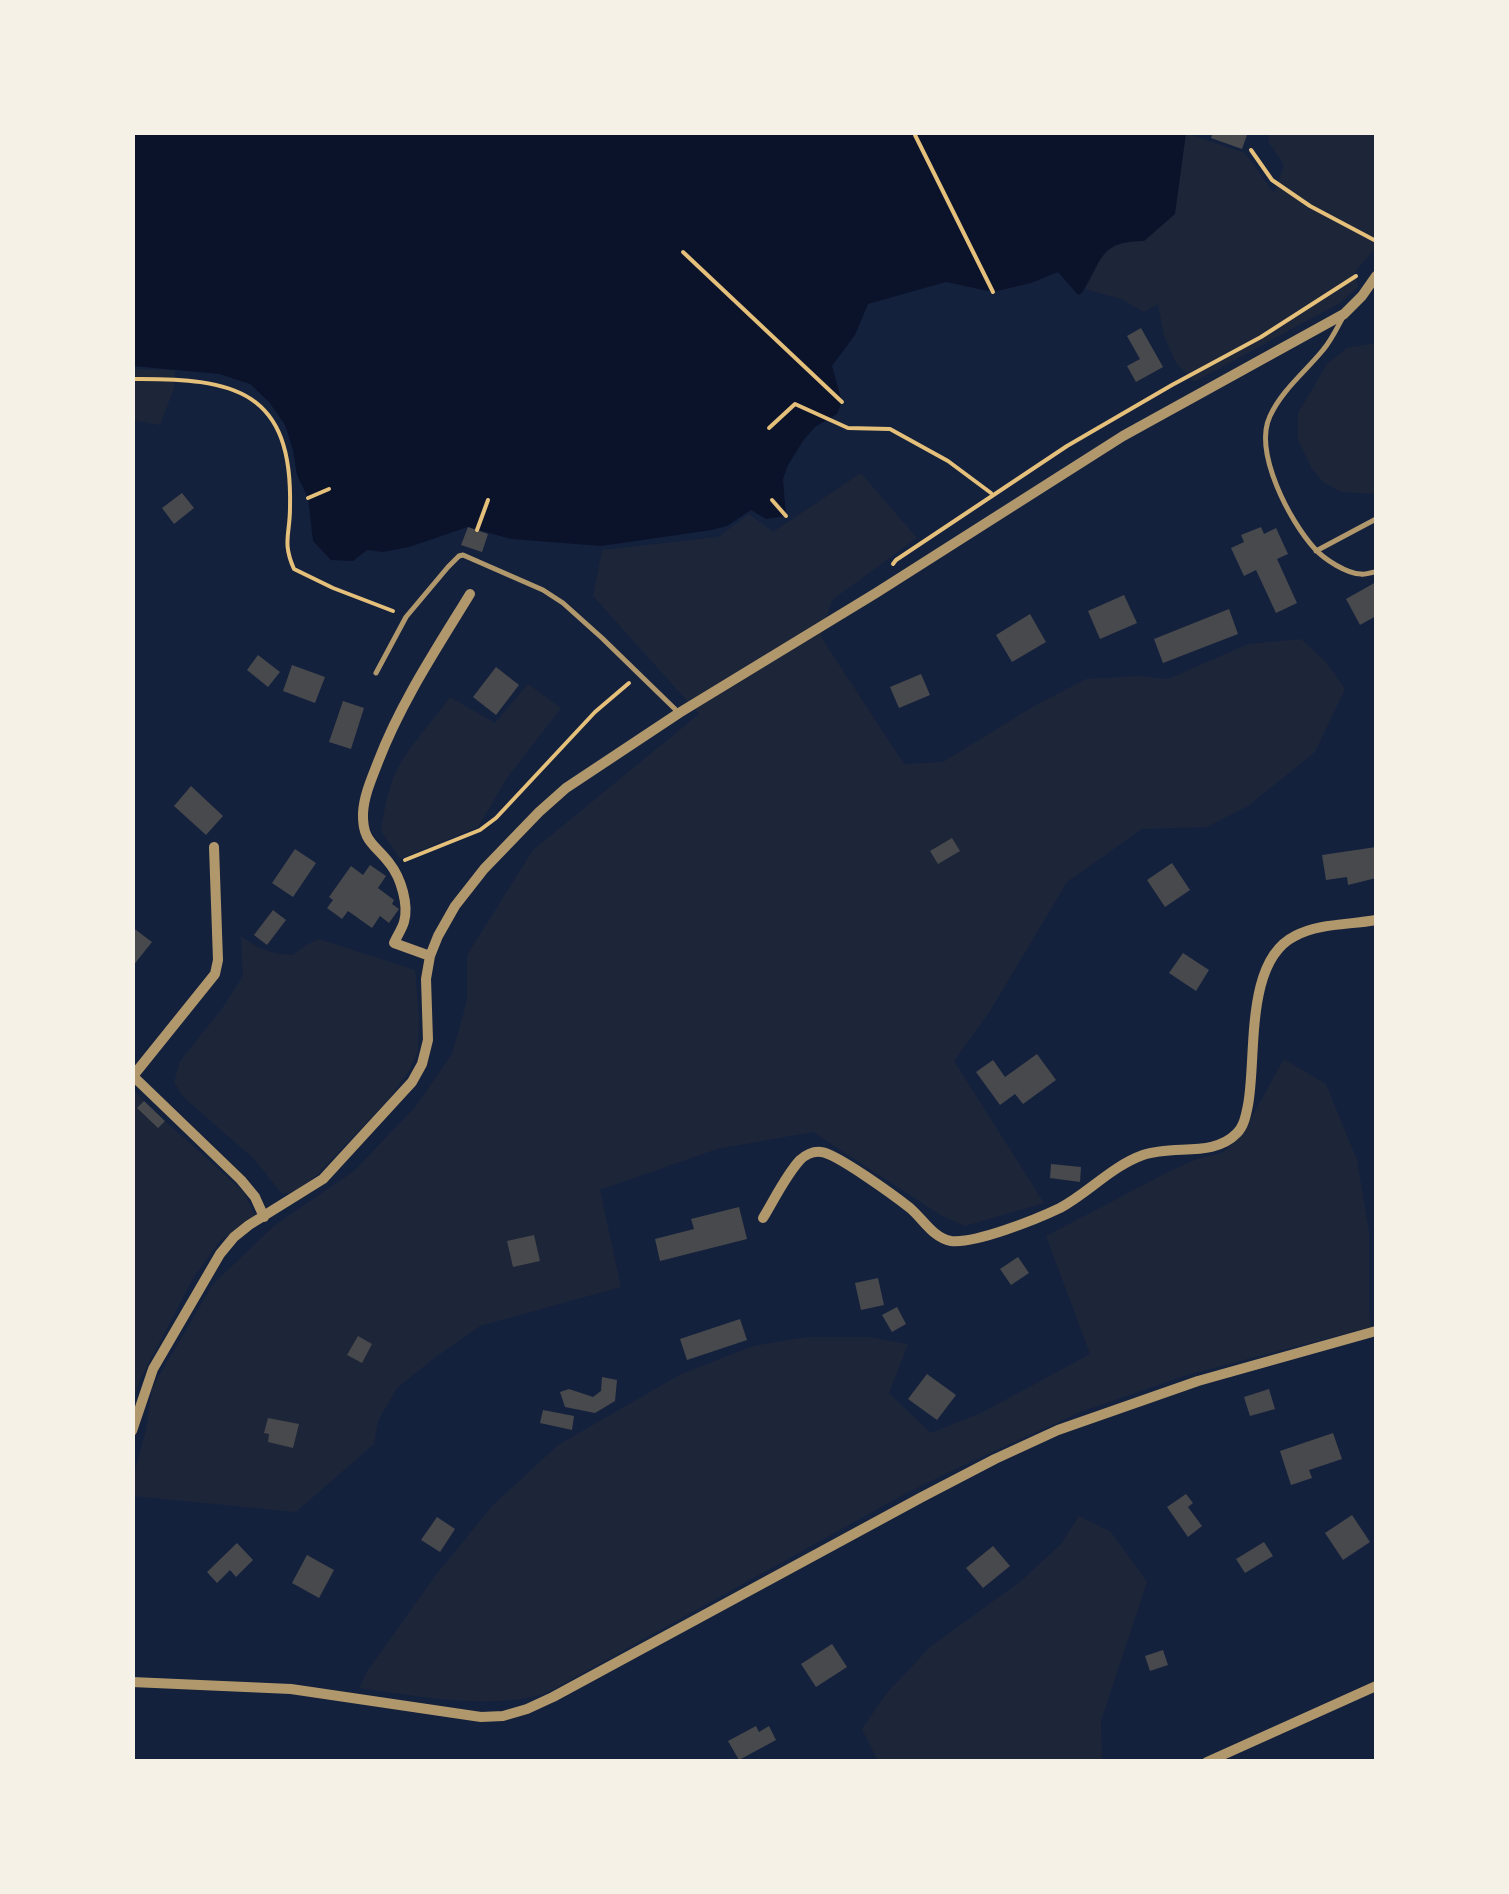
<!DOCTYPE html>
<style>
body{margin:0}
#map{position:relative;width:1509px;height:1894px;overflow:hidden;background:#14213d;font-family:"Fira Sans",sans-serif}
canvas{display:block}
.frame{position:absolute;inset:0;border:135px solid #f6f1e7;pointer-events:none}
</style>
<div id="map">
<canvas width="1509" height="1894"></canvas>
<div class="frame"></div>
</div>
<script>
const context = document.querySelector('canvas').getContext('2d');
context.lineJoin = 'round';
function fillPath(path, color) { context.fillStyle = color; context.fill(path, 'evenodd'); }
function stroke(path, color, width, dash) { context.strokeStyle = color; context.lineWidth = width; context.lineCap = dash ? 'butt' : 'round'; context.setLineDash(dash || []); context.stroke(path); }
fillPath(new Path2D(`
 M1186,133l59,20 29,40 10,-28 -15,-22 -1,-10h108v114l-21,25 3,15 -18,16 -146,79 -18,-19 -12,-27 -6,-32 -14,8 -23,-13 -36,-10c19,-32 15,-48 59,-48l30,-27z
 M1376,343v151l-35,-2 -18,-10 -11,-13 -14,-29v-27l29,-49 20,-16z
 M132,369l43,1 -1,18 -14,37 -27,-5z
 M861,473l56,65 -85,62 -11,37 83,127 39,-2 91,-56 52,-27 54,-3 28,3 80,-35 53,-5 25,23 19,27 -30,63 -67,54 -41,21 -65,2 -75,53 -77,129 -36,50 90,142 -79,23 -23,-10 -129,-84 -96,17 -117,41 21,97 -141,39 -47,33 -36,29 -19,33 -4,23 -78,68 -163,-16v-18l13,-48 6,-42 61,-104 62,-59 79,-54 62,-65 36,-52 15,-54v-45l66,-105 166,-136 -106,-118 9,-46 116,-13 31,-23 24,18z
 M528,684l33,24 -54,70 -29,49 -78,32 -19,-28c3,-19 6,-38 13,-55 13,-29 38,-53 56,-79l45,26z
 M241,936c17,13 30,18 52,19l13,-10 13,-6 96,31 4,45 -1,37 -9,19 -21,29 -69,73 -23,19 -14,2 -29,-36 -71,-62 -8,-14 6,-21 41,-51 22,-34z
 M1284,1059l42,25 31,76 12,71v81l2,15 -184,48 -104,36 -115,52 -67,33 -356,198c-61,16 -125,2 -186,-6l9,-18 67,-94 57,-70 66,-61 123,-71 72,-28 53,-9h62l40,7 -19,49 42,40 50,-20 109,-59 -44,-118 124,-65 27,-12 25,-6 19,-17z
 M133,1089l11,12 -6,8 20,18 7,-6 79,71 11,24 -35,25 -27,37 -54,104 -6,21z
 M1079,1516l32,16 36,50 -46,139 1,40h-224l-16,-32 24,-35 44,-47 91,-66 40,-37z`), '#1d2539');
fillPath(new Path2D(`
 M132,133h1054l-11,81 -31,27c-45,0 -42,20 -62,52l-4,2 -20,-23 -27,11 -38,9 -47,-10 -78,22 -13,31 -23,31 10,36 -5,12 -22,13 -12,14 -15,24 -5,14 3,37 -20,3 -15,-9 -24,16 -15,4 -111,16 -90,-7 -43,-12 -59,20 -26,5 -16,-2 -14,11 -22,-1 -18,-19 -5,-43 -11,-23 -4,-25 -8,-25 -16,-23 -19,-18 -31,-10 -86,-8z`), '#0b132b');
fillPath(new Path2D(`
 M1213,132h35l-6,17 -31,-11z
 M1141,328l22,39 -27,15 -9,-16 13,-7 -13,-23z
 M182,493l12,15 -20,16 -12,-16z
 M468,527l20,7 -6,18 -21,-7z
 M1261,527l3,7 12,-6 12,26 -11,5 20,44 -21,10 -20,-43 -12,6 -13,-28 13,-6 -3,-7z
 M1376,582v34l-16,9 -14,-26z
 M1124,595l13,28 -37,16 -12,-28z
 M1229,609l9,25 -75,29 -9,-24z
 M1030,614l16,28 -34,20 -16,-27z
 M258,655l22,17 -12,15 -21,-17z
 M292,665l33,12 -10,26 -32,-12z
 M496,667l23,18 -23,30 -23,-18z
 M921,674l9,21 -31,13 -9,-21z
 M343,701l21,7 -13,41 -22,-7z
 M191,786l32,30 -17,19 -32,-29z
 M952,838l8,13 -22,13 -8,-13z
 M1376,847v31l-28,7 -1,-8 -21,3 -4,-25z
 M295,849l21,14 -23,34 -21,-14z
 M1172,863l18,27 -25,17 -18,-27z
 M370,865l16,11 -8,12 16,12 -2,4 7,5 -10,14 -9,-7 -8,12 -24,-17 -6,8 -15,-11 6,-8 -4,-3 22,-31 12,9z
 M273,910l13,10 -19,25 -13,-10z
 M132,927l20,15 -20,25z
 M1183,953l26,17 -13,21 -27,-18z
 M1037,1054l19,26 -33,24 -8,-10 -15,11 -24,-33 17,-12 12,17z
 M144,1101l21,20 -7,7 -21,-20z
 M1051,1164l30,3 -1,15 -30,-4z
 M739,1207l8,32 -87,22 -5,-22 39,-10 -3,-10z
 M534,1235l6,26 -27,6 -6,-26z
 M1018,1257l11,16 -18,12 -11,-16z
 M878,1278l6,27 -23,5 -6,-27z
 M897,1307l9,17 -14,8 -10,-17z
 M740,1319l7,21 -60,20 -7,-21z
 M358,1336l14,8 -10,19 -15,-8z
 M927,1374l29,21 -19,25 -29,-21z
 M602,1377l15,3 -2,21 -20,12 -30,-6 -5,-15 9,-3 24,8 8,-6z
 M1269,1389l6,20 -25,7 -6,-19z
 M543,1410l31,6 -2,14 -32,-7z
 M268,1418l31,6 -6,24 -25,-6 1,-8 -5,-1z
 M1333,1433l9,26 -33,11 3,8 -21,7 -11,-34z
 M1186,1494l7,9 -5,4 14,19 -14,11 -21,-30z
 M1352,1515l18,27 -27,18 -18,-27z
 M437,1517l18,12 -15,23 -19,-12z
 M1264,1542l9,14 -28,17 -9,-14z
 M237,1543l16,17 -17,17 -6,-7 -13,13 -10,-11z
 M993,1546l17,20 -27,22 -17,-20z
 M307,1555l27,15 -15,28 -27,-15z
 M832,1644l15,23 -31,20 -15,-23z
 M1163,1650l5,15 -18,6 -5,-15z
 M756,1726l3,6 10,-6 7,14 -37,20 -11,-19z`), '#48494c');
stroke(new Path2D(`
 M915,135l78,157
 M1251,150l21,30 38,26 66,35
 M683,252l159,150
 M132,379c103,-1 161,11 158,129 0,27 -8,34 4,61l39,19 60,23
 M769,428l26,-24 53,24 42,1 58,32 43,32
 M308,498l21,-9
 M772,500l14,16
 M477,530l11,-30
 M893,564l3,-4 171,-114 105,-61 89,-48 95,-61
 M405,860l75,-30 16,-12 99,-106 34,-29`), '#e5c07b', 4);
stroke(new Path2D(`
 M1343,317c-6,11 -12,24 -20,33 -18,22 -41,40 -53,66 -17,36 20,106 45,133 9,10 32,25 46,25 5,1 10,-2 15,-2
 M1316,551l60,-32
 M376,673l30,-56 42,-50 11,-11 4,-1 80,35 20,13 39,35 75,73`), '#b1986c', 5);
stroke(new Path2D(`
 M214,847l4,113 -3,14 -82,102 108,104 14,17 9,20
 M430,956l-36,-13c3,-7 8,-14 10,-21 5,-17 -3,-44 -14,-58 -15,-20 -28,-22 -27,-51 1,-18 9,-35 15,-51 23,-60 59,-114 92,-168
 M763,1218c11,-18 23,-43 37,-58 5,-5 13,-9 21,-8 15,1 75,45 89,56 13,11 23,30 41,33 24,3 86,-22 109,-33 28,-15 52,-42 83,-53 31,-11 70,3 94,-22 7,-7 9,-18 11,-28 9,-47 -4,-144 47,-169 24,-13 55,-11 81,-16
 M132,1431l21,-62 67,-115 14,-17 15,-12 74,-46 89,-97 10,-18 6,-24 -2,-61 4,-23 8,-20 17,-30 29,-37 55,-57 27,-24 113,-75 197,-120 247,-157 221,-122 18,-18 14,-20
 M132,1682l159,7 190,28 22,-1 24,-7 26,-12 369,-200 73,-38 63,-29 140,-49 178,-50
 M1207,1762l169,-76`), '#b1986c', 10);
</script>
